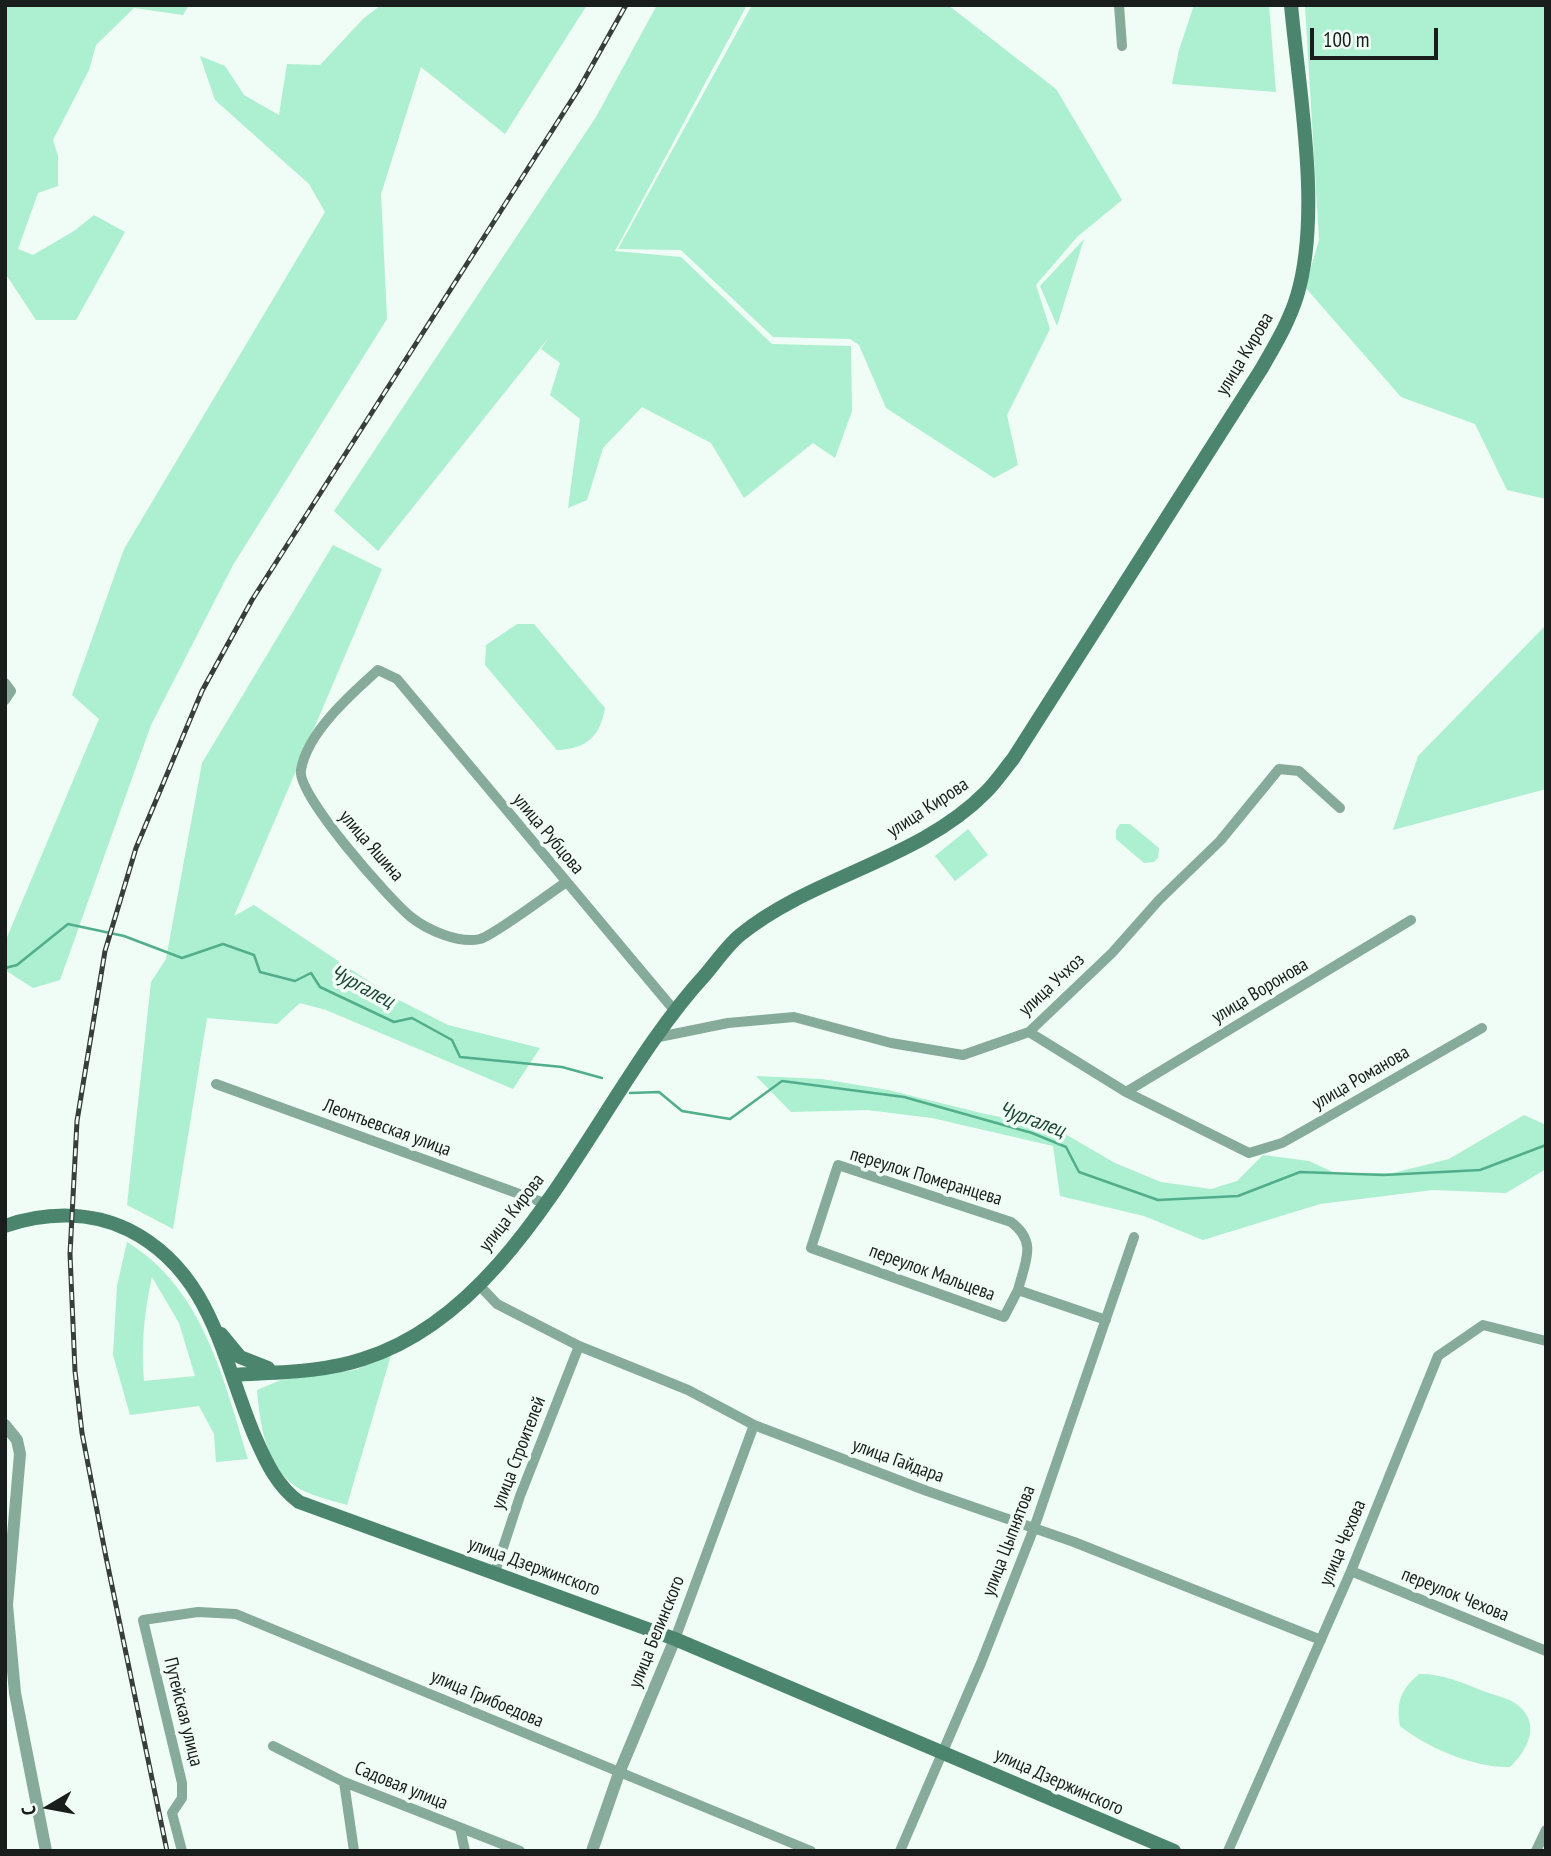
<!DOCTYPE html>
<meta charset="utf-8">
<style>
body{margin:0}
#map{position:relative;width:1551px;height:1856px;overflow:hidden;background:#f0fcf6;font-family:"PT Sans Narrow",sans-serif}
canvas{display:block}
.frame{position:absolute;inset:0;border:7px solid #191e1c;pointer-events:none}
.north{position:absolute;left:14px;top:1772px;width:70px;height:70px;-webkit-text-stroke:5px #f0fcf6;paint-order:stroke;rotate:260deg;font-size:19px;font-weight:700;line-height:28px;text-align:center;color:#191e1c}
.north::after{content:'';display:block;margin:auto;width:24px;height:32px;background:#191e1c;clip-path:polygon(50% 0,100% 100%,50% 72%,0 100%)}
.scale{position:absolute;left:1310px;top:28px;width:128px;height:32px;box-sizing:border-box;border:4px solid #191e1c;border-top:0;padding-left:9px;font-size:21px;line-height:24px;white-space:nowrap;color:#191e1c;-webkit-text-stroke:5px #f0fcf6;paint-order:stroke}
</style>
<div id="map">
<canvas width="1551" height="1856"></canvas>
<div class="frame"></div>
<div class="north">С</div>
<div class="scale">100 m</div>
</div>
<script>
const context = document.querySelector('canvas').getContext('2d');
context.lineJoin = 'round';
function fillPath(path, color) { context.fillStyle = color; context.fill(path, 'evenodd'); }
function stroke(path, color, width, dash) { context.strokeStyle = color; context.lineWidth = width; context.lineCap = dash ? 'butt' : 'round'; context.setLineDash(dash || []); context.stroke(path); }
function drawText(font, color, halo, rows, align = 'center') {
  context.font = font + ' "PT Sans Narrow",sans-serif'; context.lineWidth = 7; context.setLineDash([]); context.textBaseline = 'middle'; context.strokeStyle = halo; context.fillStyle = color; for (const [text, x, y, turn = 0] of rows) {
    context.save(); context.translate(x, y); context.rotate((+turn || 0) * Math.PI / 180); context.textAlign = isNaN(turn) ? turn : align; if (halo) context.strokeText(text, 0, 0); context.fillText(text, 0, 0); context.restore();
  }
}
fillPath(new Path2D(`
 M5,5h184l-6,10 -49,-7 -38,37 -7,25 -36,70 5,16v30l-20,7 -20,56 15,6 41,-24 20,-16 31,17 -49,88h-40l-31,-47z
 M381,5h206l-82,129 -84,-67 -40,127 6,125 -154,246 -82,160 -91,255 -27,8 -28,-18v-28l94,-223 -27,-24 52,-146 201,-337 -16,-28 -94,-84 -15,-44 25,10 19,29 35,20 8,-51 33,1 43,-46z
 M657,5h90l-132,246 66,6 91,87 79,2 1,65 -17,47 -22,-15 -69,55 -33,-55 -69,-36 -39,41 -16,52 -19,8 12,-89 -30,-24 10,-32 -19,-14 8,-12 -171,214 -44,-40 262,-394z
 M752,5h196l108,84 66,111 -45,37 -41,48 14,44 -43,86 11,50 -24,13 -108,-70 -27,-63 -9,-6 -77,-2 -92,-87 -63,-1z
 M1194,5h75l7,87 -104,-8 7,-34z
 M1305,5h241v494l-39,-9 -32,-66 -74,-27 -96,-110 14,-47z
 M1084,239l-27,87 -17,-40z
 M333,545l49,24 -148,347 20,-11 137,91 57,29 92,23 -27,41 -187,-79 -26,-7 -23,21 -70,-6 -34,211 -46,-24 24,-223 15,-23 36,-196z
 M517,624h17l71,84c-5,29 -19,41 -48,42l-72,-85 1,-20z
 M1546,625v164l-153,41 25,-74z
 M1120,824h10l29,24 -1,10 -4,4 -10,1 -28,-24v-9z
 M968,829l20,26 -33,26 -20,-25z
 M756,1076l66,3 66,11 97,24 68,13 62,36 46,19 50,7 26,-8 26,-26 46,6 26,12h58l56,-14 75,-44 22,10v44l-40,24 -73,-3 -113,14 -117,36 -59,-24 -84,-20 -7,-50 -121,-28 -65,-8 -76,2z
 M127,1242c76,46 97,138 121,217l-32,3 -2,-28 -15,-28 -69,9 -17,-60 4,-69zM152,1277l27,46 16,53 -51,5c-3,-35 0,-69 8,-104z
 M391,1355l-44,150c-16,-5 -39,-10 -52,-19 -30,-22 -35,-63 -38,-96l24,-10 74,-10z
 M1419,1674c24,0 42,8 64,17 10,4 27,7 36,15 22,19 8,45 -9,61 -36,1 -82,-19 -110,-41 -4,-25 1,-36 19,-52z`), '#acefd1');
stroke(new Path2D(`
 M5,968l12,-3 51,-41 56,12 58,22 41,-14 31,11 6,17 35,9 16,-8 9,14 74,35 18,-4 40,22 8,17 102,10 40,11
 M630,1093l29,-1 23,19 48,8 52,-38 122,16 128,36 34,14 13,25 79,28 80,-4 62,-24 84,3 96,-5 66,-25`), '#51ae8a', 2.5);
stroke(new Path2D(`
 M1119,5l3,41
 M5,683l6,8 -6,9
 M565,883c-15,10 -72,53 -85,56 -21,5 -53,-9 -69,-22 -22,-18 -115,-123 -110,-147 6,-37 50,-76 77,-100l19,9 277,331
 M1029,1032l97,60 123,61 33,-10 25,-14 175,-101
 M654,1038l74,-15 66,-6 97,26 72,12 66,-23 83,-79 47,-53 61,-59 59,-72 20,2 41,37
 M216,1084l331,120
 M1126,1092l285,-172
 M479,1285l18,19 82,42 109,44 66,35 173,66 147,51 247,98
 M1018,1290c7,-28 20,-48 -7,-68l-173,-57 -27,83 193,69 14,-27 88,30
 M1351,1571l195,80
 M495,1572l25,-76 59,-150
 M675,1639l79,-214
 M273,1746l71,36 176,69
 M344,1782l10,69
 M460,1828l5,23
 M182,1851l-10,-38 10,-15v-15l-39,-163 55,-8 38,2 575,237
 M900,1851l81,-188 53,-135 100,-291
 M1228,1851l123,-280 87,-215 45,-31 63,16
 M1536,1851l10,-21`), '#86ab9a', 10);
stroke(new Path2D(`
 M5,1425l12,15 3,14 -13,151 8,88 31,158
 M592,1851l27,-78 56,-134`), '#86ab9a', 12);
stroke(new Path2D(`
 M5,1226c40,-14 86,-15 124,4 83,42 93,129 126,207 11,25 22,49 44,65l376,137 499,212
 M221,1334l19,23 28,11
 M232,1375c43,-3 89,-2 131,-16 161,-50 234,-267 342,-384 11,-13 22,-29 35,-40 74,-60 178,-74 246,-143 10,-10 18,-22 27,-33l249,-391c13,-23 27,-46 35,-72 25,-83 2,-204 -6,-291`), '#4c856d', 14);
const rail = new Path2D(`
 M167,1851l-61,-294 -24,-124 -7,-62 -5,-117 7,-133 28,-170 31,-103 66,-157 50,-91 328,-513 46,-82`);
stroke(rail, '#383e3c', 5);
stroke(rail, '#f0fcf6', 2.5, [8]);
drawText('19px', '#191e1c', '#f0fcf6', [
 ["улица Кирова",1245,354,-59],
 ["улица Кирова",928,808,-33],
 ["улица Рубцова",548,834,50],
 ["улица Яшина",371,846,49],
 ["улица Учхоз",1052,985,-43],
 ["улица Воронова",1260,991,-31],
 ["улица Романова",1361,1078,-30],
 ["Леонтьевская улица",387,1128,20],
 ["переулок Померанцева",926,1177,17],
 ["улица Кирова",512,1213,-52],
 ["переулок Мальцева",932,1273,20],
 ["улица Строителей",519,1453,-69],
 ["улица Гайдара",898,1461,20],
 ["улица Цыпнятова",1009,1541,-69],
 ["улица Чехова",1343,1543,-67],
 ["улица Дзержинского",534,1567,20],
 ["переулок Чехова",1455,1595,22],
 ["улица Белинского",657,1632,-68],
 ["улица Грибоедова",487,1699,23],
 ["Путейская улица",183,1712,76],
 ["улица Дзержинского",1059,1782,24],
 ["Садовая улица",401,1786,22]
]);
drawText('italic 21px', '#1f4737', '#f0fcf6', [
 ["Чургалец",362,987,28],
 ["Чургалец",1032,1120,20]
]);
</script>
